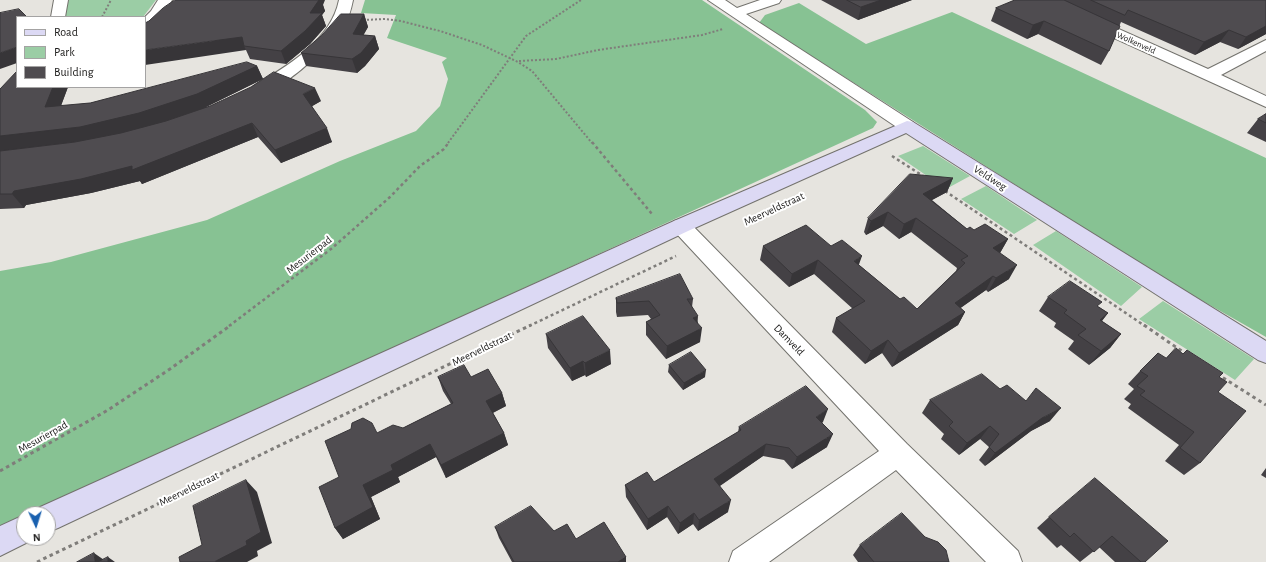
<!DOCTYPE html>
<style>
body{margin:0}
#map{position:relative;width:1266px;height:562px;overflow:hidden;background:#e6e4df;font-family:"Alegreya Sans",sans-serif}
canvas{display:block}
.legend{position:absolute;left:16px;top:16px;width:130px;height:72px;box-sizing:border-box;background:#fff;border:1px solid #a4a3a3;margin:0;padding:5px 7px;list-style:none;font-size:12px;color:#1b1a19}
.legend li{display:flex;align-items:center;gap:8px;height:20px}
.legend b{width:20px;border:1px solid #a4a3a3}
.north{position:absolute;left:16px;top:506px;width:40px;height:40px;box-sizing:border-box;background:#fff;border:1px solid #a4a3a3;border-radius:50%;rotate:176deg;font-size:11px;font-weight:700;line-height:16px;text-align:center;color:#1b1a19}
.north::after{content:'';display:block;margin:auto;width:14px;height:18px;background:#1960af;clip-path:polygon(50% 0,100% 100%,50% 72%,0 100%)}
</style>
<div id="map">
<canvas width="1266" height="562"></canvas>
<ul class="legend">
<li><b style="height:5px;background:#dcd9f4"></b>Road</li>
<li><b style="height:11px;background:#9bcda5"></b>Park</li>
<li><b style="height:11px;background:#4f4c50"></b>Building</li>
</ul>
<div class="north">N</div>
</div>
<script>
const context = document.querySelector('canvas').getContext('2d');
context.lineJoin = 'round';
function fillPath(path, color) { context.fillStyle = color; context.fill(path, 'evenodd'); }
function stroke(path, color, width, dash) { context.strokeStyle = color; context.lineWidth = width; context.lineCap = dash ? 'butt' : 'round'; context.setLineDash(dash || []); context.stroke(path); }
function drawText(font, color, halo, rows, align = 'center') {
  context.font = font + ' "Alegreya Sans",sans-serif'; context.lineWidth = 4; context.setLineDash([]); context.textBaseline = 'middle'; context.strokeStyle = halo; context.fillStyle = color; for (const [text, x, y, turn = 0] of rows) {
    context.save(); context.translate(x, y); context.rotate((+turn || 0) * Math.PI / 180); context.textAlign = isNaN(turn) ? turn : align; if (halo) context.strokeText(text, 0, 0); context.fillText(text, 0, 0); context.restore();
  }
}
fillPath(new Path2D(`
 M69,0h87l-13,17h-77l-1,-8z
 M923,146l47,30 -24,13 -48,-33z
 M986,186l51,34 -23,14 -53,-35z
 M1056,231l86,56 -21,19 -88,-61z
 M1163,301l91,58 -19,21 -96,-61z`), '#9bcda5');
fillPath(new Path2D(`
 M365,0h337l163,110 12,12 -4,6 -841,386h-8v4l-24,11v-258l51,-9 156,-42 133,-59 76,-30 24,-25 8,-27 -6,-17 5,-4 -60,-20 9,-23 -35,-2z
 M799,3l67,41 86,-32 314,146v179l-95,-54 -412,-260 6,-8z`), '#87c293');
const street = new Path2D(`
 M54,0h14l-3,17h-14z
 M158,0h14c-6,12 -13,25 -27,28v-11l6,-6z
 M339,0h14c-2,10 -4,17 -9,26 -11,18 -71,74 -92,69l-2,-4 2,-4c34,-20 79,-46 87,-87z
 M708,0h17l12,8 23,-8h21l-2,3 -33,11 167,108 3,4 -3,4 -6,1 -6,-1z
 M1035,0h19l154,69 58,-29v11l-45,24 45,21v11l-229,-104z
 M681,219l7,2 219,223 111,107 4,11h-36l-90,-92 -127,92h-40l4,-11 146,-100 -205,-220 -3,-5 3,-5z`);
const secondary = new Path2D(`
 M907,121l6,1 353,219v22l-8,-3 -352,-227 -218,98 -630,297 -10,4v-18h-13l3,-6 636,-287z
 M24,515v23l10,1 -34,17v-30z`);
stroke(street, '#73726d', 2);
stroke(secondary, '#73726d', 2);
stroke(new Path2D(`
 M102,17l9,-17
 M363,20l22,-1 16,2 39,10 42,14 36,17 14,9 60,72
 M519,61l37,-2 42,-9 104,-15 21,-6
 M448,143l78,-107 55,-36`), '#7f7d7a', 2, [2, 2]);
stroke(new Path2D(`
 M592,142l60,72
 M892,156l31,20
 M945,191l200,135
 M229,326l102,-77 59,-52 30,-31 24,-17 5,-7
 M529,326l147,-70`), '#7f7d7a', 2.5, [3, 3]);
stroke(new Path2D(`
 M1144,325l42,29
 M1217,374l49,31
 M0,471l108,-61 62,-41 61,-44
 M37,562l494,-237`), '#7f7d7a', 3, [3.5, 3.5]);
fillPath(street, '#fff');
fillPath(secondary, '#dcd9f4');
fillPath(new Path2D(`
 M821,0h91l-54,20z
 M1015,0h251v34l-28,15 -18,-7 -25,13 -74,-33 -12,29 -8,14 -63,-31 -11,5 -36,-18 5,-13z
 M323,5l2,6 -3,4 4,11 -16,18 -24,20 -36,-5 -4,-9 -97,-29z
 M364,14l4,13 -5,8 12,1 4,13 -14,17 -8,7 -51,-7 -5,-13z
 M257,66l6,13 -57,28 115,-6 -9,5 20,36 -51,21 -23,-26 -116,47 -2,-3 -49,12 -65,12 -2,3 -24,1v-120l17,-2h51l-7,19 29,-3z
 M1266,114v28l-19,-9 11,-14z
 M953,178l-6,14 -15,8 35,29 7,1 34,9 -8,14 9,26 -21,13 -2,-2 -26,18 5,4 -7,13 -66,42 -10,-14 -17,11 -33,-32 4,-14 17,-9 -39,-35 -25,13 -29,-27 3,-14h68l28,19 41,34 17,10 39,-38 1,-3 -46,-36 -12,7 -16,-13 -17,9 -2,-3 4,-14z
 M1048,297l51,10 9,6 -6,8 19,13 -11,14 -21,17 -21,-16 6,-8 -20,-14 2,-4 -17,-12z
 M616,298l77,1 -1,8 6,16 2,19 -34,17 -20,-24v-13l5,-3 -3,-4 -31,2 -1,-5z
 M546,334l65,30 -25,13 -1,-2 -13,6 -24,-33z
 M1166,358l53,19 -1,15 -18,71 -16,12 -19,-14 14,-16 -51,-37 3,-4 -7,-5 10,-10 -6,-5 12,-13z
 M669,365l36,12 -22,13 -15,-18z
 M438,377h33l31,16 4,13 -13,7 11,20 4,12 -62,33 -10,-21 -38,20 2,5 -29,15 9,22 -37,20 -8,-11 4,-51 39,-44 25,-5 48,-24 -8,-13z
 M1000,389l26,12 24,20 -19,10 -46,35 -6,-6 10,-13 -9,-8 -21,16 -18,-16 3,-5 -22,-21 8,-13z
 M823,422l-1,1 5,24 -35,22 -8,-9 -21,-4 -43,30 8,26 -30,19 -5,-7 -15,10 -11,-17 -20,13 -21,-33 -1,-12 29,-3 84,-50 1,-5z
 M1266,468v10l-5,-3z
 M1095,478l50,84h-30l-16,-15 -19,15 -19,-17 -4,3 -20,-20 12,-11z
 M495,527l59,4 72,26v5h-114l-13,-24z
 M860,545l89,17h-91l-5,-7z`), '#444145');
fillPath(new Path2D(`
 M316,0h9l-2,5 2,6 -3,4 4,11 -16,18 -24,20 -5,-13 29,-38z
 M881,0h31l-54,20 3,-13z
 M364,14l4,13 -11,20 -4,-13z
 M1044,21l-6,13 -11,5 6,-14z
 M1266,26v8l-28,15 8,-12z
 M1229,30l-9,12 -25,13 9,-13z
 M375,36l4,13 -14,17 -8,7 -5,-14z
 M242,37l2,9 2,4 -101,15v-15z
 M17,47v16l-17,6v-16z
 M257,66l6,13 -59,29 -56,19 -58,13 -90,11v-15z
 M53,87h15l-13,34 -10,-14z
 M315,88l6,13 -12,7 -6,-14z
 M252,123l6,14 -116,47 -2,-3 -49,12 -65,12 -2,3 -12,-14 2,-3z
 M327,128l5,14 -51,21 -6,-13z
 M953,178l-6,14 -30,16 6,-14z
 M888,212l-5,14 -17,9 5,-14z
 M916,218l-5,14 -12,7 5,-15z
 M1008,239l-8,14 -7,-5z
 M862,256l-5,14 -3,-9z
 M818,260l-4,14 -25,13 3,-13z
 M1017,265l-8,14 -21,13 8,-14z
 M993,276l-7,14 -38,27 7,-14z
 M965,312l-7,13 -66,42 7,-14z
 M1108,313l-11,14 3,-7z
 M698,316l-1,14 -4,-12z
 M702,328l-2,14 -34,17 1,-13z
 M1121,334l-11,14 -21,17 12,-14z
 M888,340l-6,13 -17,11 6,-13z
 M610,350l1,14 -25,13 -1,-14z
 M583,361l2,14 -13,6 -2,-13z
 M706,370l-1,7 -22,13 1,-7z
 M502,393l4,13 -16,8 -4,-13z
 M1061,408l-11,13 -19,10 -46,35 10,-13 47,-35z
 M828,409l-5,13 -12,7 5,-12z
 M990,426l-10,13 -21,16 8,-12z
 M504,433l4,12 -62,33 -5,-13z
 M833,434l-6,13 -35,22 5,-12z
 M430,444l6,13 -38,20 2,5 -29,15 9,22 -37,20 -8,-11 28,-43 28,-20z
 M766,444l-3,12 -51,35 2,-12z
 M246,480l11,12 15,51 -15,8 1,5 -11,6h-33l32,-21z
 M731,500l-3,12 -30,19 1,-11z
 M668,506l-1,11 -20,13 1,-11z
 M694,513l-1,11 -15,10 2,-11z
 M94,553l13,9h-12z
 M108,557l7,5h-7z
 M626,557v5h-8z`), '#373538');
const building = new Path2D(`
 M175,0h144l-9,13h12l-17,18 -24,20 -37,-5 -2,-9 -97,13v-27l4,-2 14,-13z
 M847,0h34l-20,7z
 M1015,0h49l56,26 -11,25 -65,-30 -11,4 -37,-17z
 M1091,0h175v26l-20,11 -17,-7 -25,12 -76,-32 -3,5z
 M19,9l8,8h-10v30l-17,6v-40z
 M341,14h23l-11,20 22,2 -14,17 -9,6 -51,-6 20,-17z
 M247,62l10,4 -60,28 -58,19 -59,14 -80,9v-47l17,-18v16h36l-8,20 45,-4z
 M274,72l41,16 -12,6 24,34 -52,22 -23,-27 -120,47v-4l-51,13 -67,12 -2,3h-12v-43l75,-9 46,-9 45,-12 44,-15 41,-19z
 M1266,114v9l-8,-4z
 M910,174l43,4 -30,16 44,35 3,-2 4,3 11,-6 23,15 -15,9 24,17 -21,13 -3,-2 -38,27 10,9 -66,41 -11,-13 -17,11 -35,-33 29,-17 -47,-41 -26,14 -29,-28 43,-21 25,21 11,-6 20,16 -8,5 46,38 4,-2 13,12 48,-46 -4,-3 7,-4 -52,-38 -12,6 -16,-12 -17,9 -3,-3z
 M680,274l13,25h-6l11,17 -5,2 9,10 -35,18 -21,-24 14,-7 -11,-14 -32,2 -1,-5z
 M1070,281l32,21 -5,4 11,7 -8,7 21,14 -20,17 -23,-16 8,-6 -22,-16 3,-3 -19,-13z
 M583,316l27,34 -25,13 -2,-2 -13,7 -24,-34z
 M1176,348l7,6 4,-4 36,23 -4,4 8,5 -9,10 28,19 -46,52 -20,-15 14,-16 -54,-37 5,-4 -8,-5 11,-10 -8,-5 18,-18 8,5z
 M691,352l15,18 -22,13 -15,-18z
 M464,365l7,12 17,-8 14,24 -16,8 18,32 -63,32 -11,-21 -39,21 2,5 -30,15 10,22 -38,21 -16,-41 20,-10 -14,-36 26,-12 1,-6 11,-5 9,5 5,10 16,-8 10,3 50,-25 -15,-26z
 M982,374l18,15 7,-4 19,16 10,-13 25,20 -19,10 -47,35 -6,-6 10,-13 -9,-8 -23,17 -18,-17 4,-4 -23,-22z
 M806,386l22,23 -12,8 17,17 -36,23 -8,-9 -23,-4 -52,35 17,21 -32,20 -5,-7 -14,10 -12,-17 -20,13 -23,-34 22,-13 7,10 87,-52 -2,-3z
 M1095,478l73,63 -23,21h-4l-29,-26 -18,16 -20,-19 -4,4 -21,-20z
 M246,480l15,52 -15,9 1,4 -33,17h-34l-1,-5 23,-12 -9,-39z
 M531,506l23,25 13,-7 9,15 28,-17 22,35 -8,5h-104l-19,-35z
 M902,513l23,24 13,5 8,8 3,12h-75l-14,-17z
 M94,553l1,9h-18z
 M108,557v5h-10z`);
fillPath(building, '#4f4c50');
stroke(building, '#373538', 1);
drawText('9px', '#1b1a19', '#fff', [
 ["Wolkenveld",1136,43,24]
]);
drawText('11px', '#1b1a19', '#fff', [
 ["Veldweg",990,178,33],
 ["Meerveldstraat",774,209,-25],
 ["Mesurierpad",309,255,-38],
 ["Damveld",789,340,46],
 ["Meerveldstraat",482,349,-26],
 ["Mesurierpad",43,437,-29],
 ["Meerveldstraat",189,489,-26]
]);
</script>
